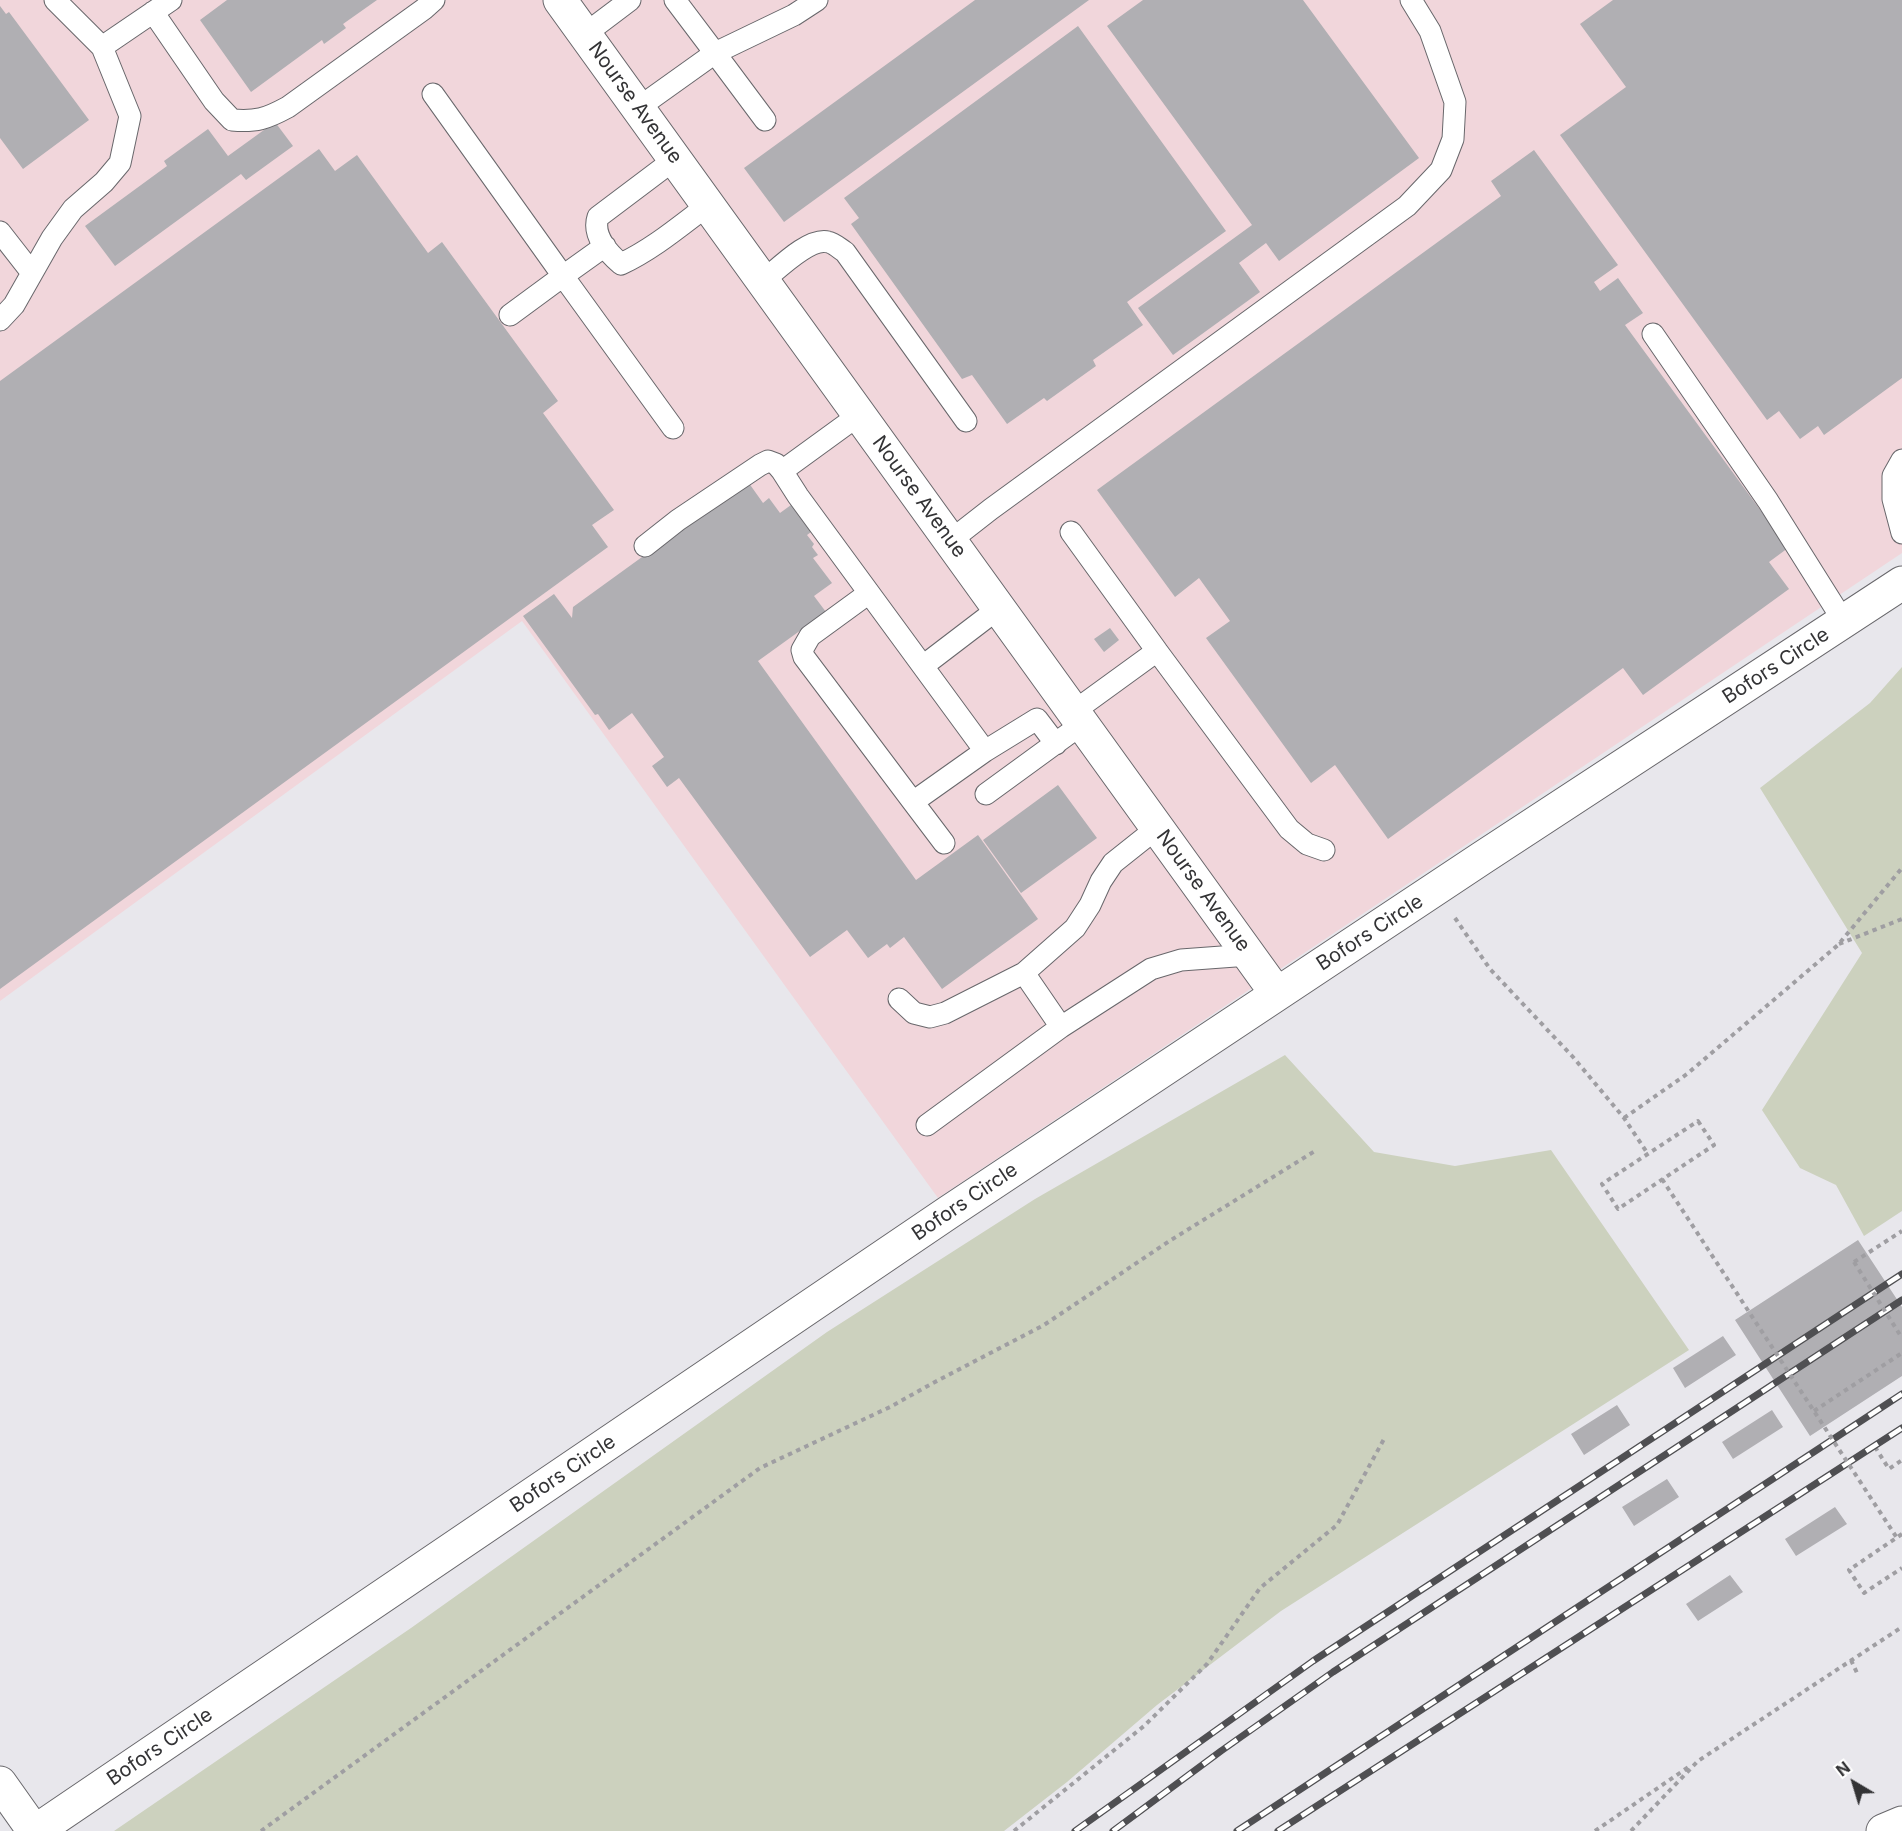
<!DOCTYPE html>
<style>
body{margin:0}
#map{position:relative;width:1902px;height:1831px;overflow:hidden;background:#e8e7ec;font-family:Inter,sans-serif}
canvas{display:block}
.north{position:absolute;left:1824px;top:1753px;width:60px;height:60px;-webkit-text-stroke:4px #fff;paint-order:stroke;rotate:322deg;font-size:16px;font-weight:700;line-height:24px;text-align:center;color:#333335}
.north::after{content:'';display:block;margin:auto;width:21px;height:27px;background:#333335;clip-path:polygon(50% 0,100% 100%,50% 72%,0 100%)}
</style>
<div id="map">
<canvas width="1902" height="1831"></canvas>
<div class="north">N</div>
</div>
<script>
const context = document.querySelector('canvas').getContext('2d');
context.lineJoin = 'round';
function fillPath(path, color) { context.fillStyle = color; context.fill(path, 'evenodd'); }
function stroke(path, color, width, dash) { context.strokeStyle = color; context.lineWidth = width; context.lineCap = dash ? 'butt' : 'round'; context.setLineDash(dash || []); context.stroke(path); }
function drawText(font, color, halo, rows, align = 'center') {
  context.font = font + ' Inter,sans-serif'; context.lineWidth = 4.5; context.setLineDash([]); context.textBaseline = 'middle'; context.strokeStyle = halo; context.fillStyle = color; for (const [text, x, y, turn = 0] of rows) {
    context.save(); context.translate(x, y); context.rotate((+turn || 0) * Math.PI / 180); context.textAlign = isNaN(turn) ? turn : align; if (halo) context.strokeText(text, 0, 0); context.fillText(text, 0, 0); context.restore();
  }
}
fillPath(new Path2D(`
 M0,0h1902v553l-964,645 -416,-577 -522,380z`), '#f1d6db');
fillPath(new Path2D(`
 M1902,667v544l-38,25 -28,-51 -36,-17 -38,-58 100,-157 -102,-165 110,-85z
 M1285,1055l89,97 81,14 96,-16 138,200 -408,261 -124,94 -90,77 -63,49h-890l297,-203 416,-296 208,-133z`), '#ccd1be');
fillPath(new Path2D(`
 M227,0h150l-34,24 3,4 -22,16 -2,-4 -71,52 -51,-72z
 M975,0h114l-305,222 -40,-54z
 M1143,0h160l116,158 -140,103 -13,-18 -27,20 21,29 -87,63 -35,-47 114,-83 -145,-199z
 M1613,0h289v378l-78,57 -6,-9 -18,13 -21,-28 -12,9 -207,-285 66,-48 -46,-63z
 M0,6l6,8 3,-2 80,108 -66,49 -23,-31z
 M1078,26l148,205 -99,71 16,23 -50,35 3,6 -49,35 -3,-3 -37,26 -35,-49 -10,4 -111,-155 8,-6 -15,-20z
 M275,122l18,24 -47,34 -5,-6 -126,92 -30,-40 82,-60 -3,-5 44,-32 20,27z
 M319,149l16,22 22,-16 71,98 14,-11 116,159 -15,12 71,97 -22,15 16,22 -608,442v-608z
 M1534,150l84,115 -24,17 6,9 18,-13 25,35 -18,12 163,223 -19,14 20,27 -146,106 -20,-27 -235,171 -53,-74 -24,18 -105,-145 24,-17 -31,-43 -24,19 -78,-107 404,-294 -10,-15z
 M746,479l17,24 6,-5 11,15 11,-8 20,27 -4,3 7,9 -2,3 6,8 -5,3 19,25 -18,13 12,16 -68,49 158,219 62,-45 60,84 -96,70 -38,-52 -14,11 -3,-4 -19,14 -21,-28 -37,27 -131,-179 -12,9 -15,-21 12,-9 -32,-44 -23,17 -11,-16 -3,1 -72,-99 31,-22 18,24 1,-11 163,-118z
 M1110,628l9,12 -15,12 -10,-13z
 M1058,785l39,53 -76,55 -38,-53z
 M1858,1240l44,67v69l-92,60 -75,-116z
 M1723,1336l13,19 -51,33 -12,-20z
 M1617,1405l13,20 -46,30 -13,-21z
 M1772,1410l11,17 -50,32 -11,-17z
 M1667,1479l12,18 -45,29 -12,-19z
 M1835,1507l12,17 -51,32 -11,-17z
 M1730,1575l13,17 -45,29 -12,-17z`), '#b0afb3');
const lane = new Path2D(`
 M153,12l61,89 18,19c24,2 34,-1 56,-13l136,-98 10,-9
 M585,34l45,-34
 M102,47l69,-47
 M433,94l130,182 -53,39
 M638,108l77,-55 -40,-53
 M765,120l-50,-67 79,-38 23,-15
 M675,159l-77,58c-6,18 10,36 23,47 32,-15 59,-38 87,-59
 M0,232l32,41
 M605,246l-42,30 110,152
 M763,281c15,-12 46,-44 65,-39 6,1 12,7 17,10l121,169
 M0,320l14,-15 38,-67 21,-29 31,-27 16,-19 10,-47 -28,-69 -47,-47
 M1653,334l115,167 76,121
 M859,415l-77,56 16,25 187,255
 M1902,460l-9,16v23l9,34
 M1071,532l86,119 -84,61
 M950,541l41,-32 416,-303 34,-36 12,-31 2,-37 -25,-71 -19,-31
 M645,546l33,-26 82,-55 8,-4 8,3 6,7
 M869,593l-59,43 -8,14 2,7 109,145 72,-51 52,-32 19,25
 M1157,651l132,178 18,15 17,6
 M923,666l76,-58
 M986,794l96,-70
 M913,802l31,41
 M899,999l15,14 16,4 15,-4 79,-40 51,-45 15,-23 11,-24 12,-18 44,-35
 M1061,1027l90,-58 30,-9 68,-5
 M927,1125l134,-98 -37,-54`);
const street = new Path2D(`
 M560,0l717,994
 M0,1783l34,48
 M36,1831l913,-619 533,-354 420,-275
 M1883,1831l19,-8`);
stroke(lane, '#68676b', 23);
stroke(street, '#68676b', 35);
stroke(new Path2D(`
 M1455,918l35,51 83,88 51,61 24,36
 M1839,944l63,-25
 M1624,1118l63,-44 151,-129 64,-77
 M1698,1121l16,24 -96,64 -16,-25z
 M1854,1262l48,-31
 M1814,1411l88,-58
 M1875,1447l14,22 13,-9
 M1902,1534l-53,36 15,23 38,-25
 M1851,1660l6,13
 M261,1831l499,-363 130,-61 43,-24 111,-58 127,-85 144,-89
 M1014,1831l130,-105 63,-62 53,-76 77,-63 47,-86
 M1595,1831l95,-65
 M1631,1831l67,-70 204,-134`), '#9f9ea2', 4, [4.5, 4.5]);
stroke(lane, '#fff', 21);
stroke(street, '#fff', 33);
const rail = new Path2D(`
 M1075,1831l238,-170 589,-387
 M1113,1831l108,-80 112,-79 569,-372
 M1237,1831l665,-437
 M1278,1831l624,-403`);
stroke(rail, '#4f4f52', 7);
stroke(rail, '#fff', 4.5, [14]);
stroke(new Path2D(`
 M1662,1179l235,359
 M1854,1262l48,76`), '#9f9ea2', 4, [4.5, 4.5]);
drawText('20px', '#333335', '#fff', [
 ["Nourse Avenue",635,103,54],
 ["Nourse Avenue",919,497,54],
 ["Bofors Circle",1776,666,-33],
 ["Nourse Avenue",1203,891,54],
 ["Bofors Circle",1370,933,-33],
 ["Bofors Circle",965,1202,-34],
 ["Bofors Circle",563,1474,-34],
 ["Bofors Circle",160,1747,-34]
]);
</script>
